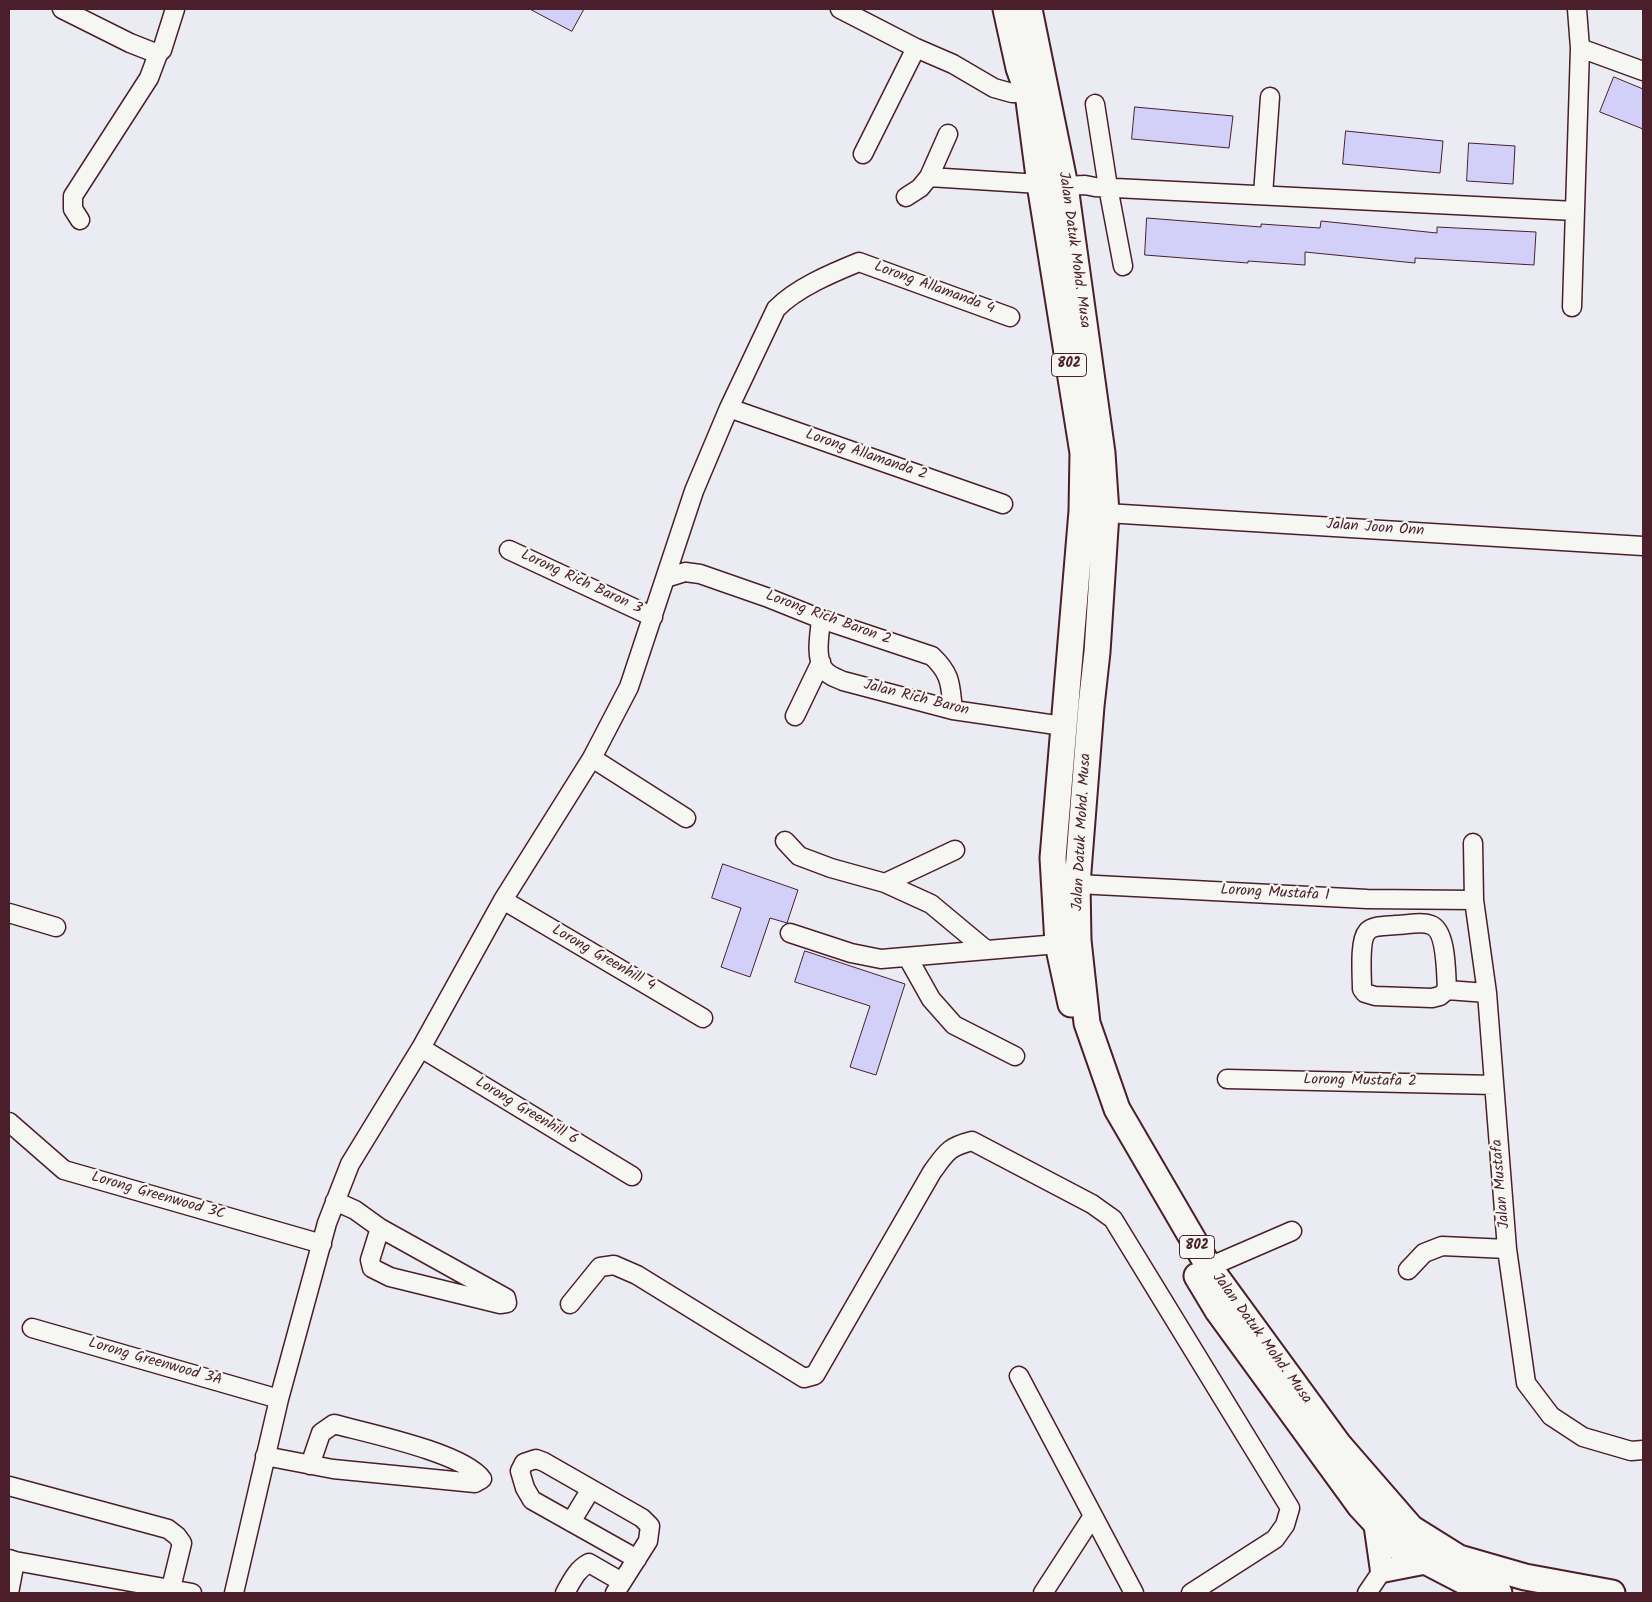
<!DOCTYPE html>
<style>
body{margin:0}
#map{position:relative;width:1652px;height:1602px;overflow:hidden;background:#ebebf4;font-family:Kalam,sans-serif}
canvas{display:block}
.frame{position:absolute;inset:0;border:10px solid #4a1f2b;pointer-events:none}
</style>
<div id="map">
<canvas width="1652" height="1602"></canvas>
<div class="frame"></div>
</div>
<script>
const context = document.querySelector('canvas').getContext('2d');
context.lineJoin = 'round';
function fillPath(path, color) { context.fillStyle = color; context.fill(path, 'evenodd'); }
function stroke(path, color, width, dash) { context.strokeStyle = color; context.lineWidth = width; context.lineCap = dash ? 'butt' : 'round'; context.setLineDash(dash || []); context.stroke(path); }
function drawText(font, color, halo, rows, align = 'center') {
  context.font = font + ' Kalam,sans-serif'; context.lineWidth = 4.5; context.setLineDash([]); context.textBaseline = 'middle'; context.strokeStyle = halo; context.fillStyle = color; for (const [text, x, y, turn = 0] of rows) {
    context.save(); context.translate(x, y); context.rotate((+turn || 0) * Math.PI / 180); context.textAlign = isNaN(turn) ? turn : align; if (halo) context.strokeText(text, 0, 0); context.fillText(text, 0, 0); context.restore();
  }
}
const building = new Path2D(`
 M530,9h54l-12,22z
 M1614,77l29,12v40l-43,-17z
 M1135,107l98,9 -4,32 -97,-9z
 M1346,131l97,10 -3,32 -97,-9z
 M1469,143l46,3 -2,38 -46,-3z
 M1147,218l114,9v-3l59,4 1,-7 116,12v-6l99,5 -2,33 -119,-7v5l-110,-11v13l-57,-4v2l-103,-8z
 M723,864l75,26 -11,33 -17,-5 -20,59 -29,-10 20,-59 -29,-10z
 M805,951l100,33 -29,91 -26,-8 20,-61 -75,-24z`);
fillPath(building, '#d2d0f9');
stroke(building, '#4a1f2b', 1);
const minor = new Path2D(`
 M62,9l68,34 28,11 4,-4 13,-41
 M840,9l76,39 37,16 41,24 18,5h16
 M1580,48l63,23
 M1095,104l13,83 15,79
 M863,154l53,-106
 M929,177l111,7
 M1065,186l20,-1 10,2 480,24
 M1263,195l7,-98
 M906,197l14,-9 9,-11 19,-43
 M80,220l-7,-11v-13l76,-118 9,-24
 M1572,307l8,-259 -3,-39
 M729,408l274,96
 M1106,513l537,33
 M509,550l144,67
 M666,578l19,-6 15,2 66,23 55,22 111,37c20,19 18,29 21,54
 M821,619c-1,14 -6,36 2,49 4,7 13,10 20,13l110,29 110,16
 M795,716l26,-54
 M592,758l94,60
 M785,841l14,15 32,12 54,15 46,21 54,45
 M1473,843l1,57 13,93 20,256 19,134 25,33 32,21 48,14 12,-1
 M885,883l70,-33
 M1077,884l290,15 107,1
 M503,900l200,118
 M9,913l47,14
 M790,933l61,20 30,6 177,-15
 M908,958l23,41 23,26 61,31
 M1447,990c-1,-15 0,-59 -16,-65 -10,-4 -24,0 -35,0 -8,1 -24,0 -29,7 -8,9 -5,44 -5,57l3,4 10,3 57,2 8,-2 7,-6 40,3
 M421,1048l211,128
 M1227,1079l267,6
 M9,1122l55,48 258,74
 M335,1201l20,9 25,18 126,70 1,5 -7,1 -110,-27 -18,-9 -2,-8 10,-32
 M1209,1267l83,-36
 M1408,1270l16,-17 18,-7 65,3
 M570,1304l30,-37 14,-2 23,10 167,103 11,-3 117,-203c14,-19 16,-25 40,-31l120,63 21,15 177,289 -5,17 -10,14 -84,54
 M32,1328l247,71
 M1019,1376l115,217
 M265,1456l68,13 142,14 7,-4c-18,-26 -115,-46 -148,-55l-13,9 -11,32
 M9,1486l159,43 9,7 5,7 -11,45
 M571,1522l20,-33
 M9,1559l6,2 177,32
 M9,1593l6,-32
 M234,1593l45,-194 48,-176 23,-59 71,-116 82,-148 89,-142 37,-71 65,-196 35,-83 47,-99c20,-21 56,-36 83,-47l151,55
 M565,1593c7,-12 11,-23 24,-30l33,19
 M615,1593l33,-52 2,-15 -8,-8 -98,-56 -8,-3 -12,4 -4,8 5,17 7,12 105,59
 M1043,1593l50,-77
 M1367,1593l15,-22`);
const major = new Path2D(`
 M1375,1522l7,49 46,-9`);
const highway = new Path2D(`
 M1006,9l13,59 9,25 12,91 43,269 -1,58 -29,347 5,86 13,60
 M1029,9l36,177 37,267 4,60 -9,139 -6,54 -14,178 1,56 9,83 30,86 92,158 130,178 72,83 48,30 66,19 87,16
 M1197,1276l21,35 142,195 38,41 81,42 20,4`);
stroke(minor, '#4a1f2b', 21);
stroke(major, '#4a1f2b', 26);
stroke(highway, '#4a1f2b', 29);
stroke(minor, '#f6f6f2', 18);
stroke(major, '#f6f6f2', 22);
stroke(highway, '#f6f6f2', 25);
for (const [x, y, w] of [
 [1069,365,35],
 [1197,1247,35]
]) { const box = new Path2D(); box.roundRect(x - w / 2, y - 11.5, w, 23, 4); context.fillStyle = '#f6f6f2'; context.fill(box); stroke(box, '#4a1f2b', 1); }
drawText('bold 14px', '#4a1f2b', null, [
 ["802",1069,365],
 ["802",1197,1247]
]);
drawText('15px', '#4a1f2b', '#f6f6f2', [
 ["Jalan Datuk Mohd. Musa",1073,250,82],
 ["Lorong Allamanda 4",934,289,20],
 ["Lorong Allamanda 2",866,456,19],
 ["Jalan Joon Onn",1375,529,4],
 ["Lorong Rich Baron 3",581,583,25],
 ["Lorong Rich Baron 2",828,619,20],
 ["Jalan Rich Baron",916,699,14],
 ["Jalan Datuk Mohd. Musa",1083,832,-87],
 ["Lorong Mustafa 1",1275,894,3],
 ["Lorong Greenhill 4",603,959,30],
 ["Lorong Mustafa 2",1360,1082,1],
 ["Lorong Greenhill 6",526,1112,31],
 ["Jalan Mustafa",1502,1184,-95],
 ["Lorong Greenwood 3C",158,1197,16],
 ["Jalan Datuk Mohd. Musa",1261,1339,54],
 ["Lorong Greenwood 3A",155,1363,16]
]);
</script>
